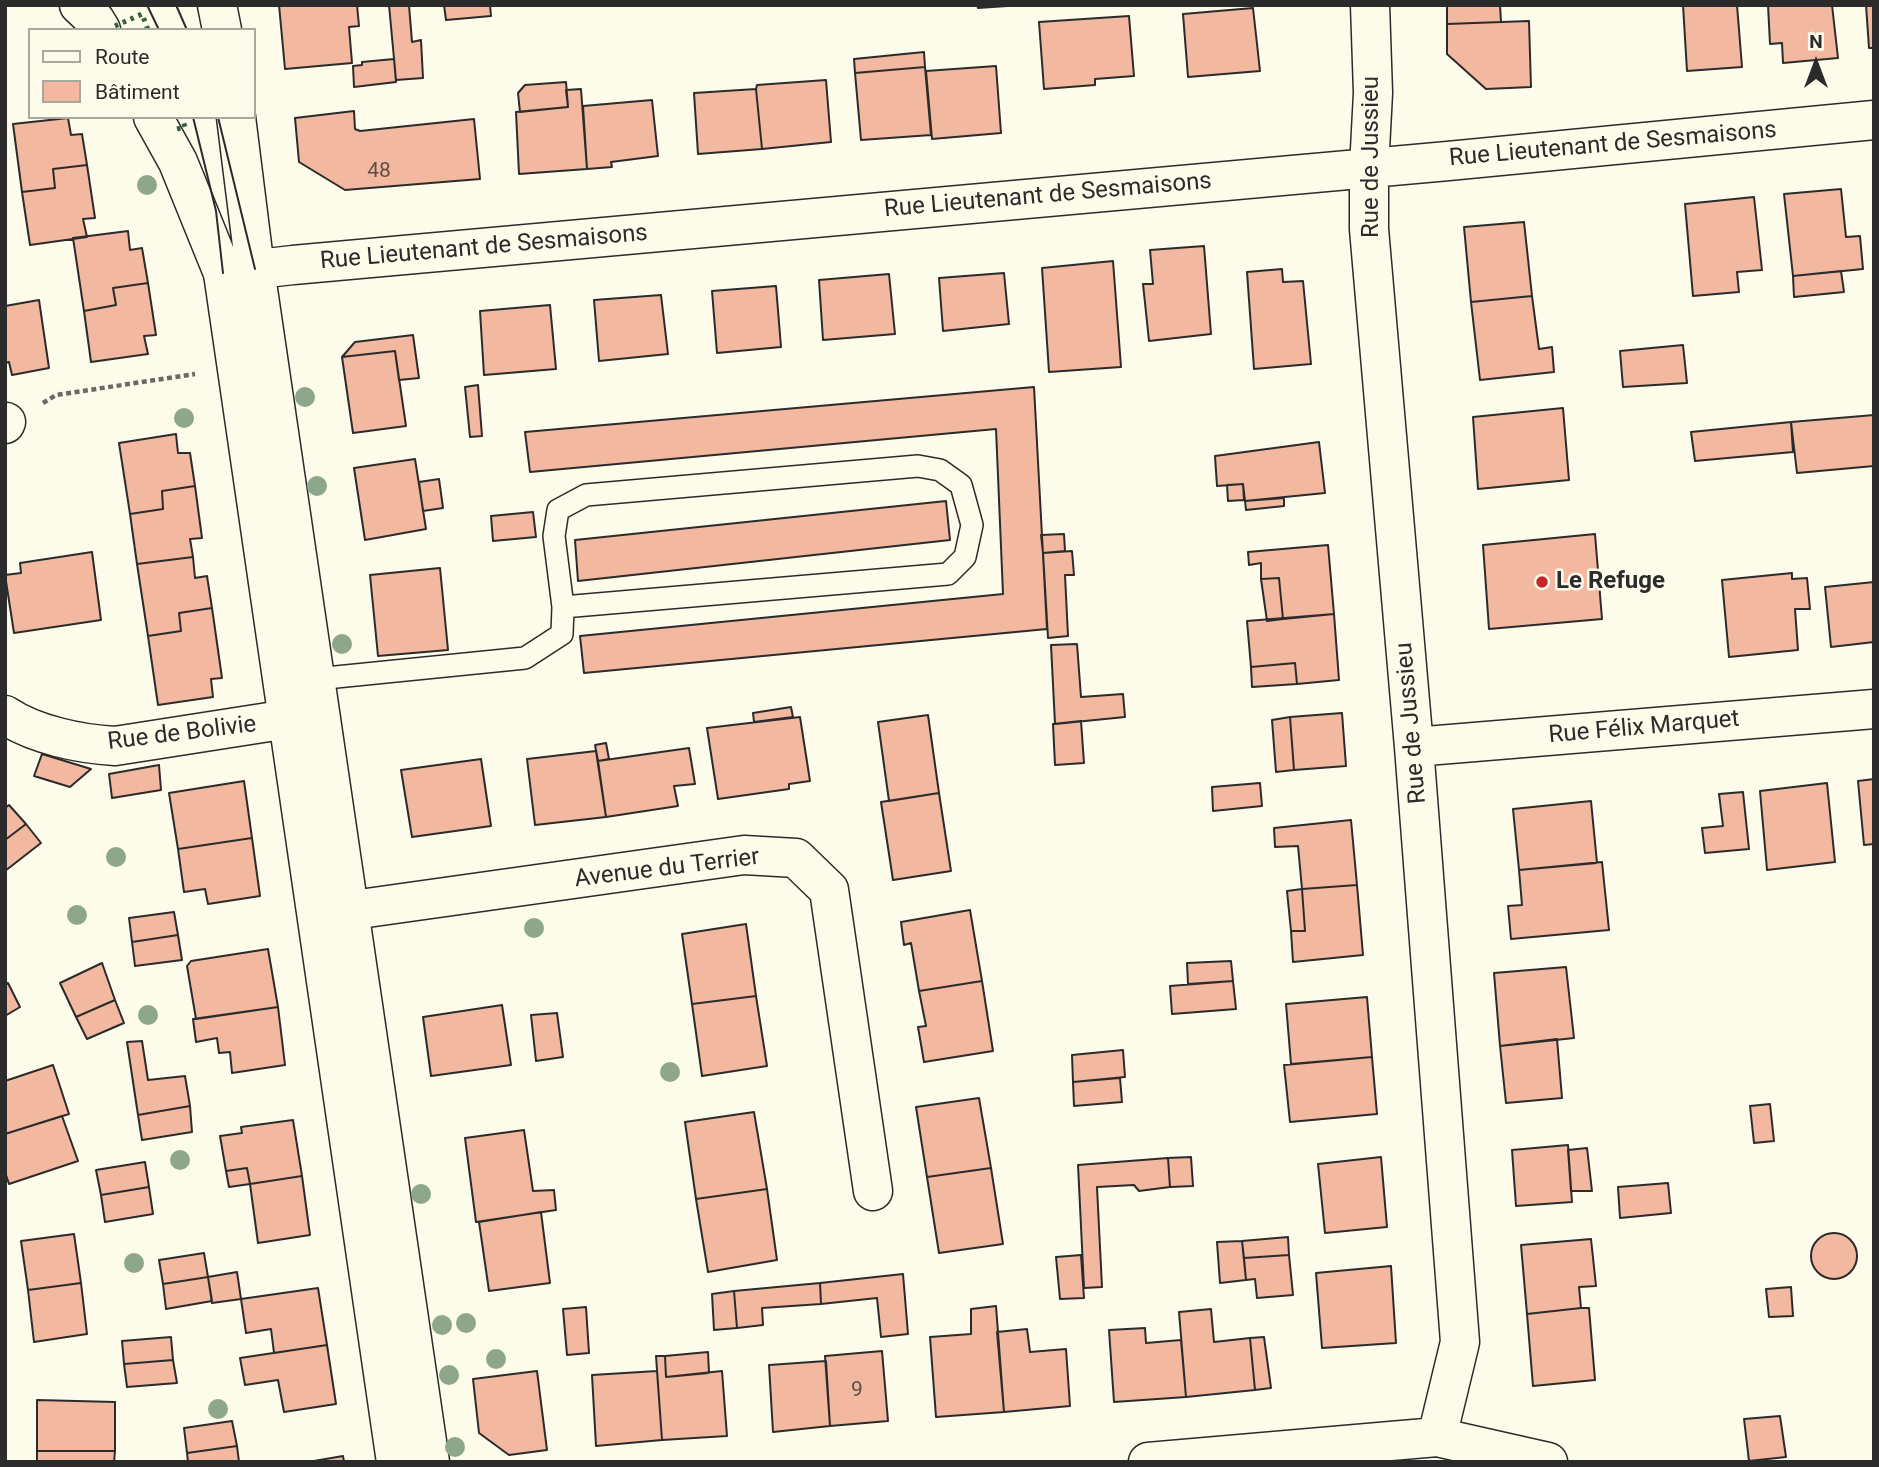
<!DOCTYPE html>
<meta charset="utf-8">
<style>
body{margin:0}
#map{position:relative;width:1879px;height:1467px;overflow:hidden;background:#fdfbea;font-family:Roboto,sans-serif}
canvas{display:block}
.frame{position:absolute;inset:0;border:7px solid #2b2b2b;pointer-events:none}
.legend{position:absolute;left:28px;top:28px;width:228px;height:91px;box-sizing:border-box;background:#fdfbea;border:2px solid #a9a89e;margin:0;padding:9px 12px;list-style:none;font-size:21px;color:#2b2b2b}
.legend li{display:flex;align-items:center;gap:14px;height:35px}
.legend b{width:35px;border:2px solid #a9a89e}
.north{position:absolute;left:1781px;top:28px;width:70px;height:70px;-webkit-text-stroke:5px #fdfbea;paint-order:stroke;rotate:0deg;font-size:19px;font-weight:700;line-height:28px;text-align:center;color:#2b2b2b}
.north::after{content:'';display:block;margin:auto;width:24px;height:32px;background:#2b2b2b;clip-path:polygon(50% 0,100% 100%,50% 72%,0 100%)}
</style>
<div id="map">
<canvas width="1879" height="1467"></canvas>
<div class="frame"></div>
<ul class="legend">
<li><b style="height:9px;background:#fdfbea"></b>Route</li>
<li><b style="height:19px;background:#f2b8a0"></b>Bâtiment</li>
</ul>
<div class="north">N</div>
</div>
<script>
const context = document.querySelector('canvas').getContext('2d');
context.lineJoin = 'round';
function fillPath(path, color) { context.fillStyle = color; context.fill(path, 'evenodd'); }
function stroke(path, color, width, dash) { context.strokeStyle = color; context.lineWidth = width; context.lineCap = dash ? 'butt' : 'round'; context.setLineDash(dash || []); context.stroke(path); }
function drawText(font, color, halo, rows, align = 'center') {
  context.font = font + ' Roboto,sans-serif'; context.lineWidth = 5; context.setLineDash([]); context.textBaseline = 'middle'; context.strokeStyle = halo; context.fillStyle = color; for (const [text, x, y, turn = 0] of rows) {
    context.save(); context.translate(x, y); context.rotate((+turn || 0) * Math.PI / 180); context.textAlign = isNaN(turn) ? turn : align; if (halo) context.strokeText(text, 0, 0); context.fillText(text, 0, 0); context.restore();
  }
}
const building = new Path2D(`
 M279,5h78l2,21 -10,1 3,36 -67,6z
 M389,5h20l3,37 9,-2 2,38 -27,2z
 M444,5h46l1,11 -45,4z
 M977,5h30v1l-29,2z
 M1447,5h53l1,17 -54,2z
 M1683,5h54l5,62 -55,4z
 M1768,5h64l6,53 -55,5 -1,-20 -12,1z
 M1866,5h8v43h-5z
 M1253,8l7,63 -72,6 -5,-63z
 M1129,16l5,60 -39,3v6l-51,4 -5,-67z
 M1529,21l2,66 -45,2 -39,-35v-30z
 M924,52l1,15 -70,6 -1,-14z
 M394,59l2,23 -42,5 -1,-21 9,-1v-3z
 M996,66l5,67 -69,6 -6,-68z
 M925,67l6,68 -70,5 -6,-67z
 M826,80l5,62 -69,7 -6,-60 1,-4z
 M566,82l2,25 -48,5 -2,-19 7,-8z
 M581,89l6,80 -68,5 -3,-62 52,-5 -2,-17z
 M756,89l6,60 -64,5 -4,-61z
 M652,100l6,56 -47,6 1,5 -25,2 -4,-63z
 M354,111l1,18 5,2 114,-12 6,60 -135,11 -46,-28 -4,-44z
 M68,118l3,17 11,-1 5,31 -34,4 2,19 -33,4 -9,-68z
 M87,165l8,53 -12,1 4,18 -57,8 -8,-53 33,-4 -2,-19z
 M1841,189l5,48 14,-1 3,33 -70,7 -9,-82z
 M1754,197l8,73 -25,2 2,20 -46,4 -8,-92z
 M1524,222l8,74 -61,6 -7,-75z
 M128,231l2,19 12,-2 6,35 -35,5 3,17 -32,6 -11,-73z
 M1204,246l7,88 -62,7 -6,-57h10l-3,-34z
 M1113,261l8,106 -72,5 -7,-104z
 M1282,269l1,13 20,-1 8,83 -57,5 -7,-97z
 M1841,271l3,21 -50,5 -1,-21z
 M1004,273l5,51 -66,7 -4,-53z
 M889,274l6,60 -72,6 -4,-60z
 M148,283l8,52 -12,1 4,18 -57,8 -7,-51 32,-6 -3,-17z
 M776,286l5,61 -64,6 -5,-62z
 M661,295l7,59 -69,7 -5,-61z
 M1532,296l7,53 13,-2 2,25 -74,8 -9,-78z
 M39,300l10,68 -37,7 -3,-13 -4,1v-57z
 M550,305l6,64 -72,6 -4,-64z
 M413,335l6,43 -20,2 -4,-29 -53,6 13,-15z
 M1683,345l4,38 -64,4 -3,-36z
 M395,351l11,75 -53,7 -11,-76z
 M478,385l4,51 -12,1 -5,-50z
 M1034,387l13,242 -463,44 -4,-37 423,-42 -7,-165 -466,43 -5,-40z
 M1563,408l6,72 -91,9 -5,-72z
 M1874,415v51l-77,7 -6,-51z
 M1791,422l2,30 -98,9 -4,-29z
 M176,434l2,19h12l5,33 -33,5 1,18 -33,5 -11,-71z
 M1319,442l6,51 -80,8 -2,-17 -26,2 -2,-30z
 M415,459l11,70 -61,11 -11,-72z
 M439,479l4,29 -20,3 -4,-29z
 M1243,484l1,16 -16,1 -1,-16z
 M195,486l7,52 -12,1 3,18 -56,7 -7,-50 33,-5 -1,-18z
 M1284,498v8l-38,4 -1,-9z
 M946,501l4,39 -372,41 -3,-41z
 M533,512l3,25 -43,4 -2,-25z
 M1064,534l1,17 -22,2 -2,-18z
 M1595,534l7,85 -113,10 -6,-84z
 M1328,545l6,69 -51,5 -4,-41 -18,1v-16l-12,2 -1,-13z
 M1072,551l2,24h-9l3,61 -20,2 -5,-85z
 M92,552l9,68 -87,13 -9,-58 16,-2 -1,-10z
 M193,557l2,21 12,-2 5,32 -33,5 2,18 -33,5 -11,-72z
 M440,568l8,82 -70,6 -8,-81z
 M1792,573v6l15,-1 3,31h-15l3,41 -69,7 -7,-77z
 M1279,578l4,41 -16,2 -6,-42z
 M1874,582v60l-43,5 -6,-60z
 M212,608l10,70 -11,1 2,18 -55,8 -10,-69 33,-5 -2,-18z
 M1334,614l5,66 -42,4 -2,-21 -44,4 -4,-46z
 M1077,644l4,53 42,-3 2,23 -70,7 -4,-79z
 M1295,663l2,21 -45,3 -1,-20z
 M791,707l2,10 -39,5 -1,-9z
 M1342,713l4,53 -52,4 -4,-53z
 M928,715l11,78 -50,8 -11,-79z
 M800,717l10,64 -21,3v5l-71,10 -11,-71z
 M1290,717l4,53 -18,2 -4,-52z
 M1081,721l3,42 -29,2 -2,-41z
 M606,743l3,16 -11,2 -3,-16z
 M689,748l6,36 -21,2 4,20 -72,11 -8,-56z
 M596,751l10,66 -71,8 -8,-66z
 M42,754l49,15 -21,18 -36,-11z
 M481,759l10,67 -79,11 -11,-67z
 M159,765l2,25 -49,8 -3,-24z
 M1874,779v65l-10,1 -6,-64z
 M244,781l8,57 -74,11 -9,-56z
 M1260,783l2,23 -49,5 -1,-24z
 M1827,783l8,79 -68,8 -7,-79z
 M1743,792l6,57 -44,4 -3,-25 21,-2 -4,-32z
 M939,793l12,78 -58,9 -12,-78z
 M1591,801l6,62 -78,7 -6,-61z
 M9,805l17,19 -21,16v-32z
 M1351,820l6,65 -55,4 -4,-43 -23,1 -1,-19z
 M26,824l15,19 -36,28v-31z
 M252,838l8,58 -52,8 -3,-15 -21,3 -6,-43z
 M1602,862l7,68 -98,9 -3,-33 14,-1 -3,-35z
 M1357,885l6,70 -70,7 -2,-31h14l-3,-42z
 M1302,889l3,42h-14l-4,-40z
 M970,910l12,71 -63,10 -8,-48 -7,2 -3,-23z
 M174,912l4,23 -46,7 -3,-24z
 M746,924l10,72 -64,8 -10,-70z
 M178,935l4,25 -47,6 -3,-24z
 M268,949l10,58 -82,12 -9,-53 4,-5z
 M1231,961l2,20 -45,3 -1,-21z
 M102,963l13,37 -39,17 -16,-34z
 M1566,967l8,71 -74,8 -6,-73z
 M982,981l11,70 -69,11 -6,-35 8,-1 -7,-35z
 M1233,981l3,28 -64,5 -2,-28z
 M8,983l12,24 -15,9v-32z
 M756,996l11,70 -65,10 -10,-72z
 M1367,997l5,60 -81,7 -5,-60z
 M115,1000l9,23 -37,16 -11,-22z
 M502,1005l9,60 -80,11 -8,-59z
 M278,1007l7,58 -53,8 -2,-21 -11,1 -2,-15 -21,4 -3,-23z
 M557,1013l6,44 -27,4 -5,-46z
 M1557,1039l5,59 -56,5 -6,-57z
 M142,1041l6,39 37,-4 5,30 -52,9 -11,-73z
 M1123,1050l2,27 -52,5 -1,-27z
 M1372,1057l5,57 -87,8 -6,-57z
 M53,1065l16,49 -64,20v-53z
 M1120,1078l2,24 -48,4 -1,-24z
 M979,1098l12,70 -64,9 -11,-70z
 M1770,1104l4,37 -20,2 -4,-37z
 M190,1106l2,26 -50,8 -4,-25z
 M754,1112l13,77 -71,10 -11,-77z
 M62,1116l16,45 -69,23 -4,-12v-38z
 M293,1120l9,56 -52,8 -3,-16 -21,3 -6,-35 22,-3 -1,-6z
 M524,1130l9,61 21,-1 2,20 -80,12 -11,-84z
 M1568,1145l4,57 -56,4 -4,-56z
 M1587,1148l5,43h-21l-3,-41z
 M1191,1157l2,29 -23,1 -2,-29z
 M1381,1157l6,70 -62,6 -7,-69z
 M1168,1158l2,29 -31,4 -5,-6 -37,2 5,100 -18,1 -6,-123z
 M145,1162l4,25 -48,8 -5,-25z
 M247,1168l3,16 -21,3 -3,-16z
 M991,1168l12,76 -64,9 -12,-76z
 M302,1176l8,59 -52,8 -8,-59z
 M1668,1183l3,30 -51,5 -2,-31z
 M149,1187l4,27 -48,8 -4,-27z
 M767,1189l10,71 -69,12 -12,-73z
 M541,1212l9,71 -61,8 -10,-69z
 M1811 1256a23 23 0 1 1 46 0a23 23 0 1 1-46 0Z
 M74,1234l7,49 -53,7 -7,-49z
 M1288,1237l1,18 -45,3 -2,-17z
 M1591,1239l5,47 -17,1 2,21 -54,6 -6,-69z
 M1242,1241l4,39 -26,3 -3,-41z
 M204,1253l4,24 -45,7 -4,-24z
 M1081,1255l3,43 -24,1 -4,-42z
 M1289,1255l4,40 -36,3 -2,-19 -9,1 -2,-22z
 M1391,1266l5,77 -74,5 -6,-75z
 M237,1272l4,27 -29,4 -4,-26z
 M903,1274l5,60 -27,3 -4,-39 -56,6 -1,-21z
 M208,1277l4,24 -46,8 -3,-25z
 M81,1283l6,51 -53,8 -6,-52z
 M820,1283l1,21 -59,4 1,17 -26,3 -3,-37z
 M1791,1287l2,29 -24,1 -3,-28z
 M318,1288l9,57 -53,8 -3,-24 -25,4 -5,-34z
 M734,1291l3,37 -23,2 -2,-36z
 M996,1306l8,106 -68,5 -6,-80 41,-3v-25z
 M586,1307l3,46 -22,2 -4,-46z
 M1581,1308h8l6,72 -62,6 -6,-72z
 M1211,1309l3,33 36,-4 5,52 -69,7 -7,-85z
 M1145,1328l1,15 35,-3 5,57 -72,5 -5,-72z
 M1027,1329l3,23 36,-3 4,57 -66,6 -7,-80z
 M171,1337l2,23 -49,4 -2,-23z
 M1264,1337l7,51 -16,2 -5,-52z
 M327,1345l9,59 -52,8 -6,-32 -33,5 -5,-27z
 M882,1351l6,70 -58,5 -5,-70z
 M708,1352l1,21 -43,4 -1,-21z
 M656,1356h9l1,21 56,-6 5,65 -65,4z
 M173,1360l4,23 -50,4 -3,-23z
 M826,1361l4,65 -57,6 -4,-67z
 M537,1371l10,79 -38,5 -30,-22 -6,-54z
 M657,1371l5,69 -66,6 -4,-71z
 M37,1400l78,2v49h-78z
 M1780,1416l6,41 -37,4 -5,-42z
 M232,1421l5,25 -50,7 -3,-25z
 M237,1446l2,16h-51l-1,-9z
 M37,1451h78l-1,11h-77z
 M343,1456l1,6h-36z`);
fillPath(building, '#f2b8a0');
stroke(building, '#2b2b2b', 2);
const lane = new Path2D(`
 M316,679l209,-21 37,-24 1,-27 -9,-71 4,-26 28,-15 332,-29 22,4 21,15 11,40 -7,32 -17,17 -385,33`);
const street = new Path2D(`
 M1370,5l3,88 -4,75v61l45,518 46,595 -23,95
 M223,273l70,-8 1155,-104 426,-41
 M5,424l1,-2
 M5,715c30,20 75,29 110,31l173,-27 31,-3
 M1414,747l460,-38
 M317,915l427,-60 52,3 33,32 44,301
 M1148,1462l289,-25 111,25`);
const secondary = new Path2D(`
 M79,5l16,15 6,10
 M217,5l5,25
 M153,117l25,45 45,111 173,1189
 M236,117l19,152 175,1193`);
stroke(lane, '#2b2b2b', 24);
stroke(street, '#2b2b2b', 41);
stroke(secondary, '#2b2b2b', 41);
stroke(new Path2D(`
 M43,403l13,-8 139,-21`), '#6a6964', 4.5, [5, 3.5]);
stroke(lane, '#fdfbea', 21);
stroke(street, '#fdfbea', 38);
stroke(secondary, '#fdfbea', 38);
stroke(new Path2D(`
 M147,5l12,25
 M176,5l11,25
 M193,117l23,94 7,62
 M218,117l37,152`), '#2b2b2b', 2);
stroke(new Path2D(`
 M115,26l27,-12 6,16
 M177,129l8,-2 -3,-10`), '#34623c', 5, [3.5, 5]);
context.fillStyle = '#8ea78a';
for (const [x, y] of [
 [147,185],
 [305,397],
 [184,418],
 [317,486],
 [342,644],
 [116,857],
 [77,915],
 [534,928],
 [148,1015],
 [670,1072],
 [180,1160],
 [421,1194],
 [134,1263],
 [466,1323],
 [442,1325],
 [496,1359],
 [449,1375],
 [218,1409],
 [455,1447]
]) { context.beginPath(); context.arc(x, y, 10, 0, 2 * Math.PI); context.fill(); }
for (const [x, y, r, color] of [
 [1542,582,7,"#c62828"]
]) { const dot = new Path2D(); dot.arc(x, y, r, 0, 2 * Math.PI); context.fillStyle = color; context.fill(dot); stroke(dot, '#fdfbea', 2.5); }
drawText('21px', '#5d4e48', null, [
 ["48",379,172],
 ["9",857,1391]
]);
drawText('24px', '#2b2b2b', '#fdfbea', [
 ["Rue Lieutenant de Sesmaisons",1613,145,-5],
 ["Rue de Jussieu",1372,157,-90],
 ["Rue Lieutenant de Sesmaisons",1048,196,-5],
 ["Rue Lieutenant de Sesmaisons",484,248,-5],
 ["Rue de Jussieu",1412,723,-95],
 ["Rue Félix Marquet",1644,728,-5],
 ["Rue de Bolivie",182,734,-7],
 ["Avenue du Terrier",667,869,-7]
]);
drawText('bold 24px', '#2b2b2b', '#fdfbea', [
 ["Le Refuge",1556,582]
], 'left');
</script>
